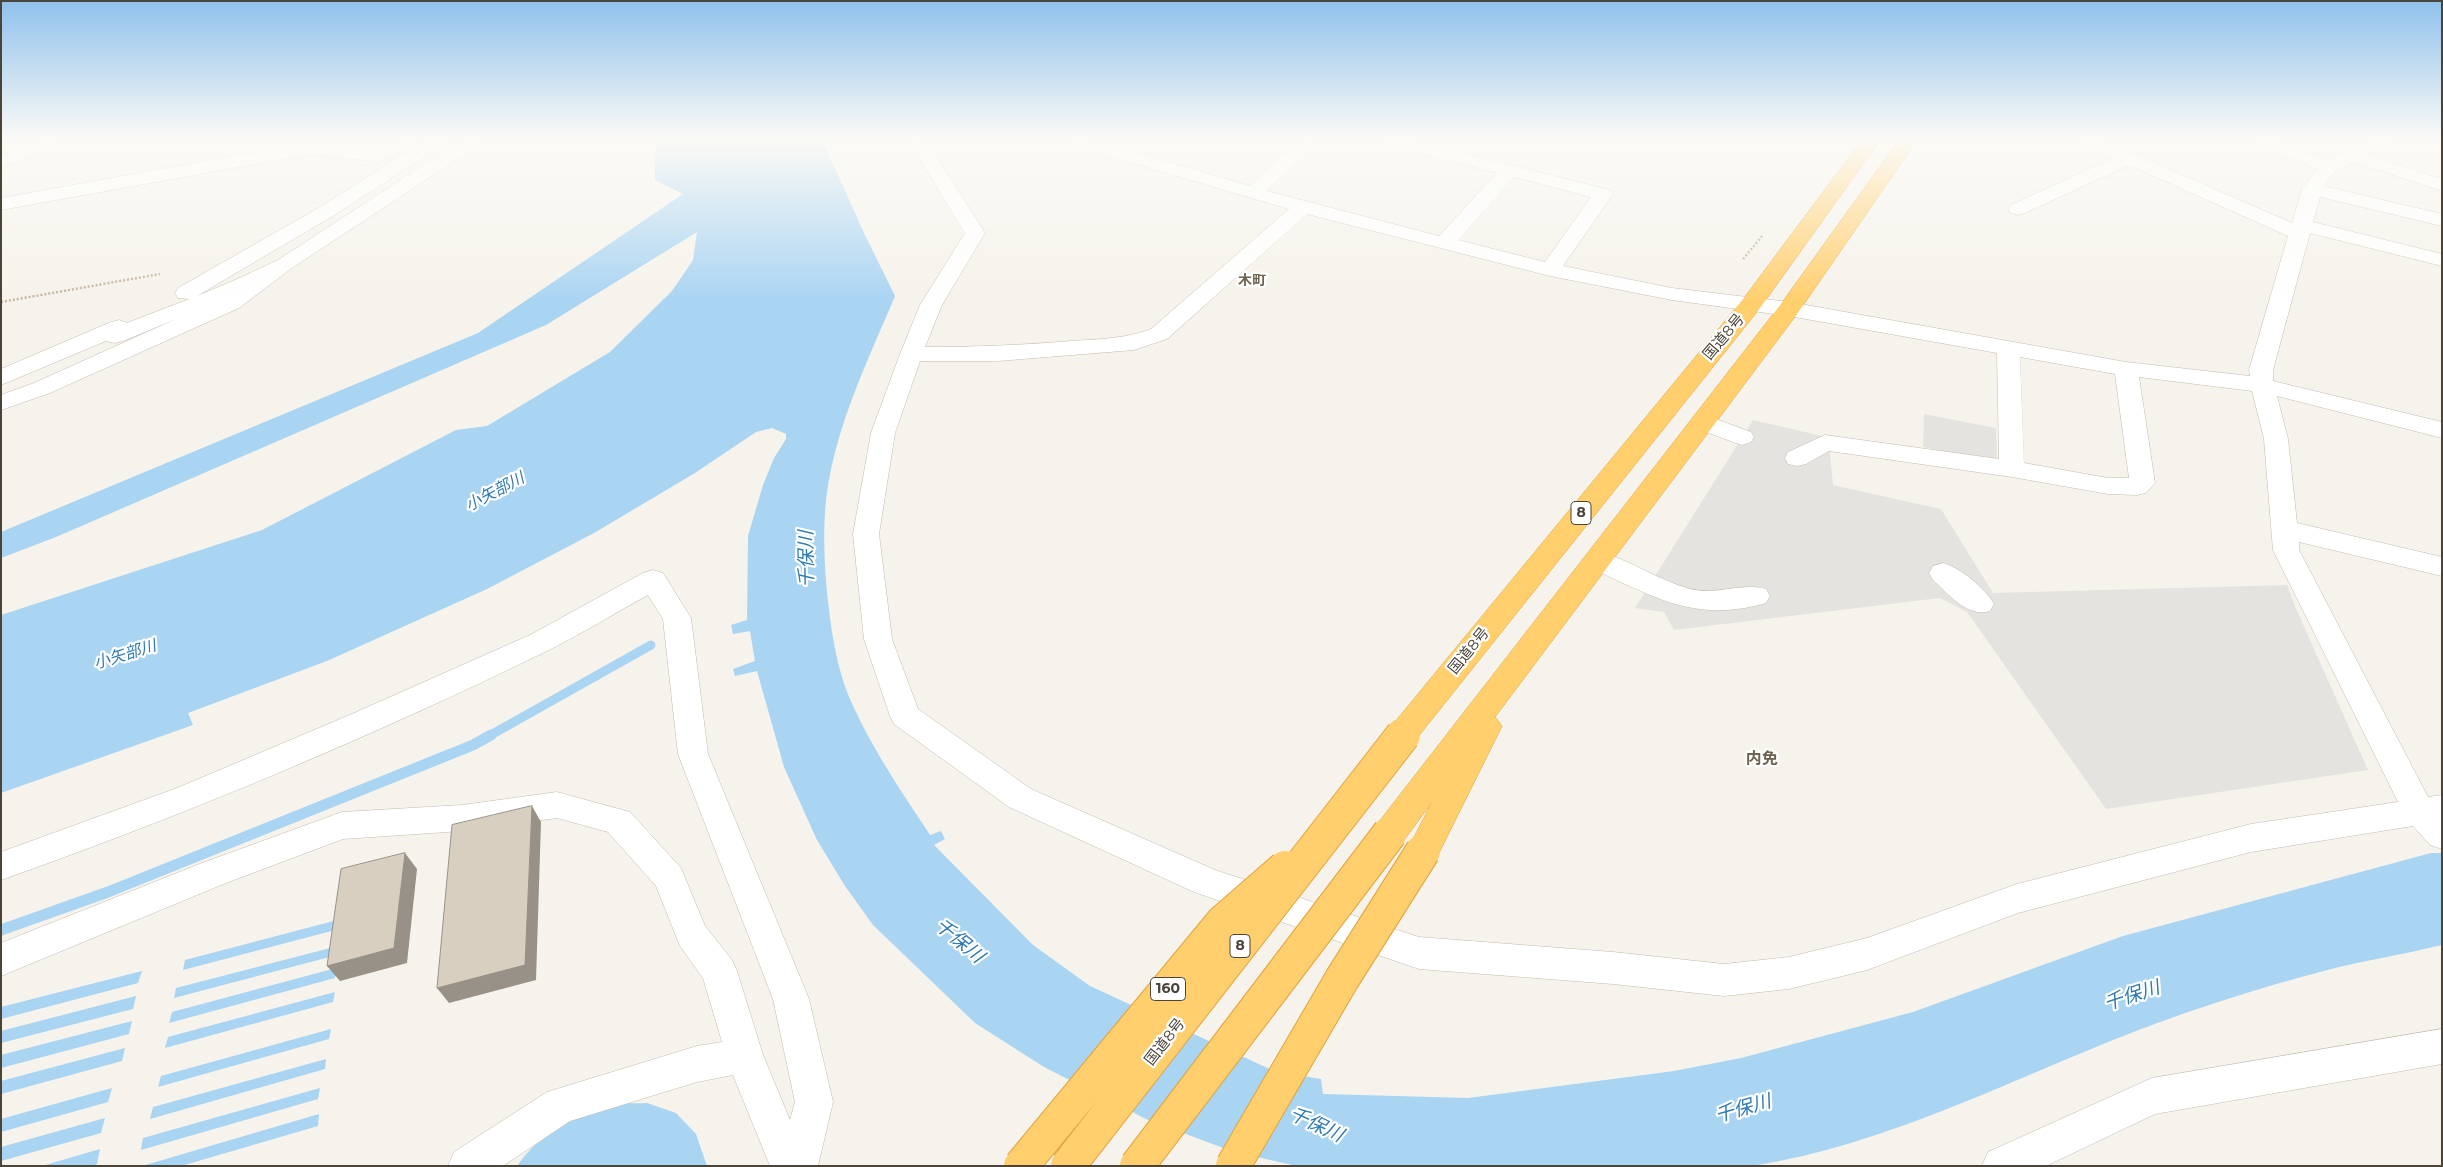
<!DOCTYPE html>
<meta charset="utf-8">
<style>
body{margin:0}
#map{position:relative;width:2443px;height:1167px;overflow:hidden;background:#f6f3ec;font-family:Montserrat,sans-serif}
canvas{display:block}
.frame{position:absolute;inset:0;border:2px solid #4b4439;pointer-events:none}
</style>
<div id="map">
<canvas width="2443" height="1167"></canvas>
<div class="frame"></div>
</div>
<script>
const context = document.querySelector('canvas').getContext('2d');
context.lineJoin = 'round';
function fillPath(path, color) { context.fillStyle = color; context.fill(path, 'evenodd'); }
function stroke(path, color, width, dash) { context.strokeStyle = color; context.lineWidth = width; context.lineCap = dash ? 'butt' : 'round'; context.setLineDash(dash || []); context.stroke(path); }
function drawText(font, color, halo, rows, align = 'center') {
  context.font = font + ' Montserrat,"Noto Sans JP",sans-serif'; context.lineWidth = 4.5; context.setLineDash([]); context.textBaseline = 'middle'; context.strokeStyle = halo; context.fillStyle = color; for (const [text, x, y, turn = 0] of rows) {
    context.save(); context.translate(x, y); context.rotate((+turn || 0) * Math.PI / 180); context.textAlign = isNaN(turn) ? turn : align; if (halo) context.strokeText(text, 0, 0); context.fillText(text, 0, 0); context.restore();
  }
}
fillPath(new Path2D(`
 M1924,414l72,14 1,35 -74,-16z
 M1753,420l78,18 -1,16 3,31 108,24 52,84 294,-8 7,19 74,166 -262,39 -139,-197 -27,-14 -266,32 -10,-18 -29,-4z`), '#e5e3e0');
fillPath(new Path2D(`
 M661,139h161l42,94 31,63c-29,69 -64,139 -70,215 -2,33 0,66 4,99 4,33 10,67 25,98 21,45 49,86 76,127l11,-4 4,8 -11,6 99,100 57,41 184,85 47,8 2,15 145,4 206,-27 67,-13 172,-46 210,-76 308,-83h11v92c-41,10 -82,16 -122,27 -62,16 -123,36 -184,59 -126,49 -250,114 -384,135h-455l-63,-14 -88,-33 -102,-52 -69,-44 -102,-98 -28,-39 -28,-46 -33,-73 -27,-96 -22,5 -2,-7 22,-8 -5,-30 -17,3 -2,-9 16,-5 1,-84 15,-51 11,-27 12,-19v-5l-14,-6 -16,4 -61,41 -101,60 -107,56 -160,72 -139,52 5,12 -192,68v-178l261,-85 194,-100 31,-4 123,-74 62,-61 21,-31 4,-28 -151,93 -490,212 -55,21v-26l477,-199 205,-139 -28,-14v-30z
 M345,918l-2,10 -160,42 2,-10z
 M338,946l-1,9 -163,43 2,-10z
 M336,968l-1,10 -166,45 3,-11z
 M142,971l-4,12 -137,36v-12z
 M335,992l-2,10 -168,46 3,-11z
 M136,996l-3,13 -132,34v-12z
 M132,1021l-3,13 -128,34v-13z
 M331,1029l-2,10 -171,48 3,-11z
 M125,1048l-3,13 -121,33v-13z
 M326,1059l-1,10 -175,50 3,-12z
 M112,1088l-4,14 -107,30v-13z
 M320,1088l-2,11 -177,51 2,-12z
 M647,1103l29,10 20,21 11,32h-190c22,-32 58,-53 96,-61 10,-3 23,-1 34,-2z
 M319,1114l-1,12 -137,40h-39z
 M105,1118l-4,15 -100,28v-14z
 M100,1149l-3,15 -5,2h-50z`), '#a9d4f2');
stroke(new Path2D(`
 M489,736l162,-91`), '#a9d4f2', 9);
stroke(new Path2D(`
 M1,930l107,-38 365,-147 18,-10`), '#a9d4f2', 11);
const minor = new Path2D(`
 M39,139h24l-2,4 -60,25v-13z
 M398,139l21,1 -2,4 -39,18 -67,-8 -310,56v-12l310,-56 64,8z
 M427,139h21l-2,4 -110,71 -139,82 38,-16 43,-20 185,-121h21l-2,4 -190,125 -53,40 -189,85 -49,17v-15l33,-12 142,-64 -53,22 -8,2 -9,-2 -105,44v-16l110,-47 8,-2 8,3 62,-24 -11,-1 -3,-5 3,-5 144,-82z
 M907,139h18l60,94 -43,72 -17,42c49,0 98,-2 147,-6 27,-2 53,-2 79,-12l138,-120 -225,-66 -2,-4h27l161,47 50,-47h20l-53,52 172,45 58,-63 -119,-30 -2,-4h31l203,51 3,4 -50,72 109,22 117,14 337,60 124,14 -1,-6 39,-134 -159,-71 -104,48 -7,2 -7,-2 -3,-4 3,-4 102,-47 -35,-15 -2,-4h24l192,84 10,-34 15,-20 -66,-26 -2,-4h25l53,21 45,-21h24l-2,4 -26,12 74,24v12l-89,-29 -18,9 -11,15 118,28v12l-122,-29 -7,25 129,32v12l-132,-33 -37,137v11l169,41v16l-165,-42 11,43 9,84 145,34v19l-143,-34v8l129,247 14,-2v54l-12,-4 -17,-19 -162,26 -233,61 -151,57 -78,19 -65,7 -111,-12 -194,-15 -225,-77 -185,-85 -115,-83 -4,-8 -26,-77 -11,-105 18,-101 29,-79 20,-49 45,-72zM1514,177l77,20 -46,65 -87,-22zM1307,214l243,62 122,24 117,16 208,37 2,106 -174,-24 -37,17 -3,6 3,6 9,2 9,-2 23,-13 183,26 96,17 29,1 9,-2 9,-10 -16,-106 113,14 12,48 9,111 125,252 -147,22 -234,60 -150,54 -78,19 -65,7 -111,-12 -194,-15 -204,-67 -184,-81 -113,-80 -26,-70 -13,-105 16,-101 25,-72h78l136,-11 33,-11zM2020,357l95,17 14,104h-21l-84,-15z
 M1702,414l49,18 3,5 -3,5 -9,3 -9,-3 -40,-15 -3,-5 3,-5z
 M1598,551c32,9 60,29 92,38 26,7 51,-7 76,0l4,7 -4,7c-73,21 -114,-8 -178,-36l-4,-7 4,-7z
 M1943,563c17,5 42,25 51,41l-4,7c-23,7 -41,-17 -57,-31l-4,-7 4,-7z
 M653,570l10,3 28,45 17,136 101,245 24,103 -15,64h-48l-37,-91 -36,7 -127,39 -67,45h-55l6,-14 93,-60 150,-46 25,-4 -19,-64 -23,-32 -24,-60 -48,-54 -51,-14 -95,13 -119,8 -117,44 -225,93v-33l201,-80 140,-51 120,-7 95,-13 73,20 51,56 24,58 27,34 5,11 26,84 27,65 5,-18 -22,-103 -95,-245 -15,-135 -15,-24c-33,18 -65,38 -99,55 -178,87 -361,164 -548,230v-28l176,-64 175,-74 178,-79 113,-62z
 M2442,1029v35l-287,50 -109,52h-64l6,-14 164,-74z`);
const highway = new Path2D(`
 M1863,139h18l-121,169 -339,425 -11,4 -11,-4 -4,-8 4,-8 345,-419z
 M1900,139h18l-121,175 -302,403 7,9 -67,135 -12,4 -12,-4 -4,-10 25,-49 -30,41 -12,4 -12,-4 -4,-10 4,-10 403,-519z`);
stroke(minor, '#c2bbae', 1);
stroke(highway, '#e0a43c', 1);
stroke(new Path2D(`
 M1743,259l20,-24
 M1,302l159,-28`), '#c4b79f', 2.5, [2, 2]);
fillPath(minor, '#fff');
fillPath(highway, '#ffcf6e');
const highwayBridgeFar1 = new Path2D(`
 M1402,736l8,-11`);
const highwayBridge = new Path2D(`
 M1021,1166l202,-244 62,-54
 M1068,1166l335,-431
 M1137,1166l253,-333
 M1233,1166l109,-187 81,-128`);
stroke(highwayBridgeFar1, '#e0a43c', 28, []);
stroke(highwayBridge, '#e0a43c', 36, []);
stroke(highwayBridgeFar1, '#ffcf6e', 27);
stroke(highwayBridge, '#ffcf6e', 34);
fillPath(new Path2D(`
 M532,806l9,16 -5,158 -87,23 -12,-15z
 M405,853l12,16 -10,94 -67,18 -13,-15z`), '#979187');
const building = new Path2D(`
 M532,806l-7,159 -88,23 15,-163z
 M405,853l-11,95 -67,18 14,-97z`);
fillPath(building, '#d8cfc1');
stroke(building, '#979187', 1);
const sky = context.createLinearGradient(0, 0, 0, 302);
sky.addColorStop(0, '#8fc1ec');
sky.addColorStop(0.46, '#fbfaf6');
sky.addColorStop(1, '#fbfaf600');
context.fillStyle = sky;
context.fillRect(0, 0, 2443, 302);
drawText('bold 14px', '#6e6250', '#fff', [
 ["木町",1252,281]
]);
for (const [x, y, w] of [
 [1581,513,20],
 [1240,946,20],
 [1168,989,35]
]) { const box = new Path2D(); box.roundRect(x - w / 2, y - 11.5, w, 23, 4); context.fillStyle = '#fff'; context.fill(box); stroke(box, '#4b4439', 1); }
drawText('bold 14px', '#4b4439', null, [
 ["8",1581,513],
 ["8",1240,946],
 ["160",1168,989]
]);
drawText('15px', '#4b4439', '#fff', [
 ["国道8号",1724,337,-50],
 ["国道8号",1469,651,-51],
 ["国道8号",1165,1042,-52]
]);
drawText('italic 16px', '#2e7ab2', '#fff', [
 ["小矢部川",495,492,-28],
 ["小矢部川",125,655,-17]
]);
drawText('bold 16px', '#6e6250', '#fff', [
 ["内免",1762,759]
]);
drawText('italic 19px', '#2e7ab2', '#fff', [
 ["千保川",807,559,-91],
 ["千保川",959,941,40],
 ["千保川",2132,996,-18],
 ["千保川",1743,1109,-16],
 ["千保川",1316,1125,25]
]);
</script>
